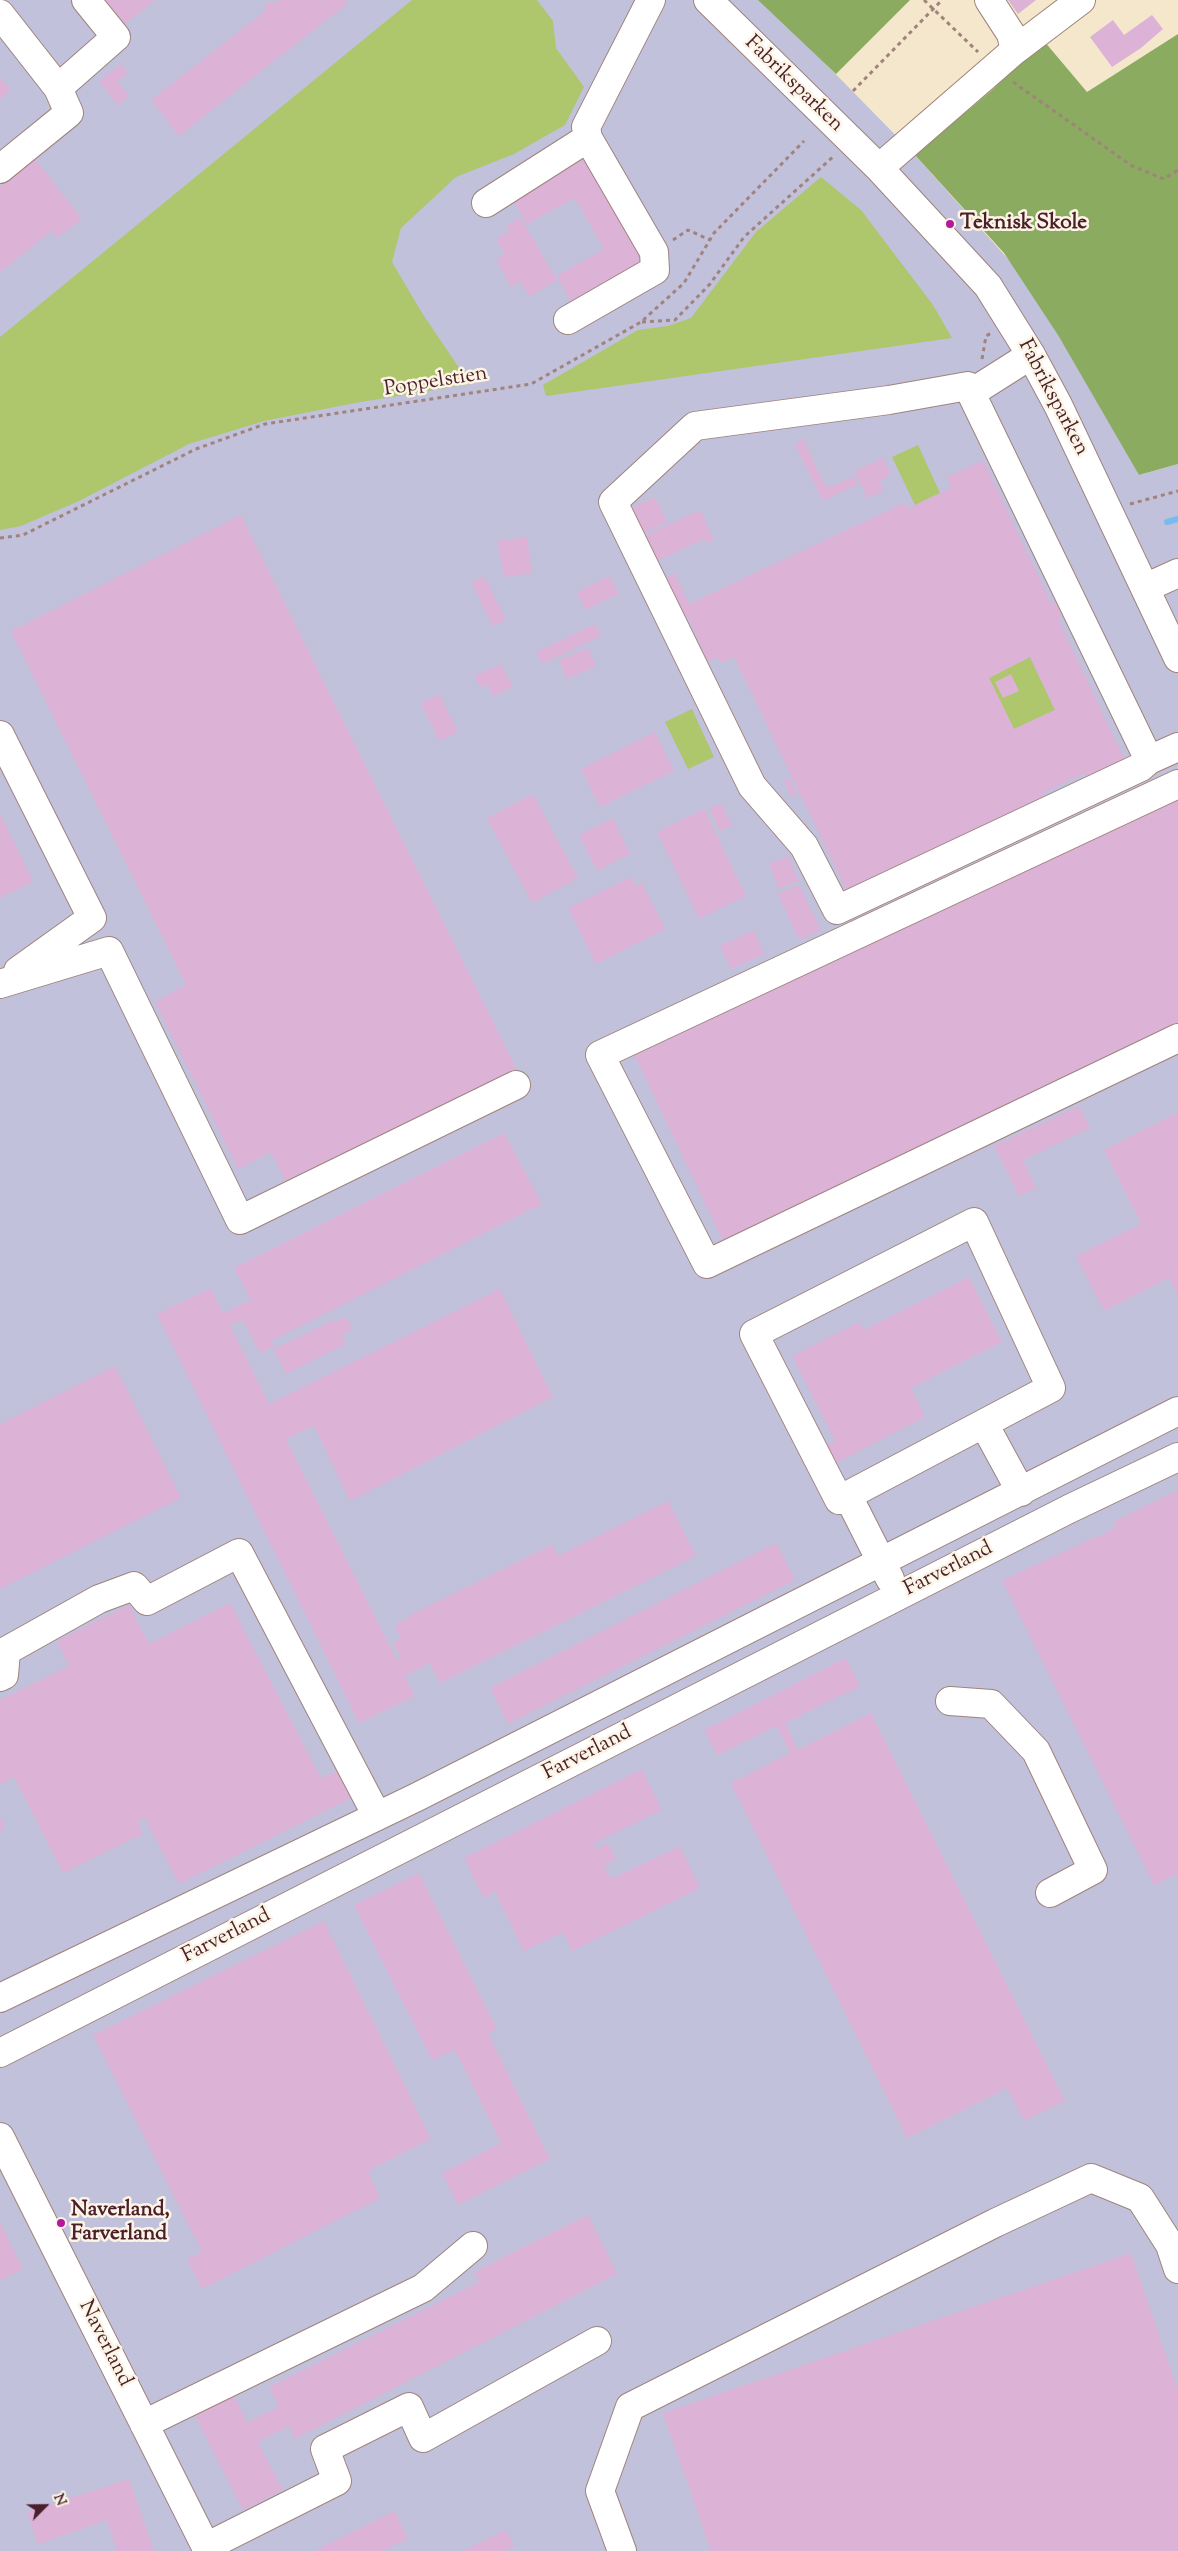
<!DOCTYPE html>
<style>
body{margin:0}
#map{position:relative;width:1178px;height:2551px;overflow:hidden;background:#f4e7cc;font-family:"Sorts Mill Goudy",serif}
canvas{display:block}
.north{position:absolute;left:20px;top:2481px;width:50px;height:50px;-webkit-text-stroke:4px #fcf5e5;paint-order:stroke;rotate:67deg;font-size:14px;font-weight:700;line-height:20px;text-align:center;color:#4a1f2b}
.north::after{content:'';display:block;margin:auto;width:18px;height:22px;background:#4a1f2b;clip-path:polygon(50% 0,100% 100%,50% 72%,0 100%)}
</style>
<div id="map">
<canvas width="1178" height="2551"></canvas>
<div class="north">N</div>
</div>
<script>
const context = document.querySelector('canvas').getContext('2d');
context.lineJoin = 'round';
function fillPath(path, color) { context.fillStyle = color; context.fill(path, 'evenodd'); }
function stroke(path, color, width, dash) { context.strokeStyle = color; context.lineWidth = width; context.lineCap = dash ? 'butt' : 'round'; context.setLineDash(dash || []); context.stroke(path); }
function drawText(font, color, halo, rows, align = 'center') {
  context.font = font + ' "Sorts Mill Goudy",serif'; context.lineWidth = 5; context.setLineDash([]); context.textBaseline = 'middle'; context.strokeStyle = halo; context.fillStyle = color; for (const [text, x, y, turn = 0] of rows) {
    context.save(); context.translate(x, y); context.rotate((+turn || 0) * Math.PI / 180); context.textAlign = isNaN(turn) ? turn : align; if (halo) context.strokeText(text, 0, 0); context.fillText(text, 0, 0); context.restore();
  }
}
fillPath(new Path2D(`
 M0,0h763l152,155 110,123 61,92 53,105 39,-11v2087h-1178z`), '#c2c1dc');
fillPath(new Path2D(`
 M412,0h125l16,21 3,27 28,39 -19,38 -51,29 -58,23 -55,51 -9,34 30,51 48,71 -115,19 -91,18 -75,23 -110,57 -58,25 -21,4v-193z
 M821,177l40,33 72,95 19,33 -406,58 -3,-11 95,-55 30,-4 23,-8 65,-86z
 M918,445l22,48 -25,12 -23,-48z
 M1030,657l25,53 -41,19 -25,-51z
 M692,709l22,48 -26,12 -23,-47z`), '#aec66c');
fillPath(new Path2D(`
 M758,0h152l-74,74z
 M1178,34v430l-39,11 -81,-140 -54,-82 -89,-98 77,-65 52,-49 43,51z`), '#8aab60');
stroke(new Path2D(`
 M1167,522l11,-3`), '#77bcee', 6);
fillPath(new Path2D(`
 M105,0h50l-31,25z
 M280,0h66l2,3 -169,133 -28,-36 113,-88 2,-8 8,-3 1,3z
 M1008,0h28l-18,14z
 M1152,15l11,14 -22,19 -29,19 -22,-30 23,-17 11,15z
 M121,64l7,9 -11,8 12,15 -11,9 -19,-24z
 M0,77l10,13 -10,9z
 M588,157l57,103 -74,41 -14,-25 47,-27 -29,-51 -48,26 -14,-24z
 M34,158l48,61 -25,19 -5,-7 -52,41v-86z
 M521,218l36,62 -28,17 -8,-16 -10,6 -15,-28 9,-5 -9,-15 14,-8 -3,-6z
 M803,438l21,46 6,3 25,-11 3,8 -35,17 -28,-56z
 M883,458l8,17 -12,6 5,10 -17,7 -12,-27z
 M983,460l68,143 12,4 -4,14 67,141 -38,18 -3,-7 -43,20 2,4 -197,94 -113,-234 -13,6 -2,-6 -11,5 -21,-46 -7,3 -18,-39 13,-7 14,31 215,-101 3,6 44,-21 -4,-11zM1030,657l25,53 -41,19 -25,-51z
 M655,497l12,25 -24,11 -12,-25z
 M700,510l14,30 -7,3 -2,-4 -49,22 -12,-25z
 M241,515l275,553 -229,116 -16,-32 -33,17 -83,-167 31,-17 -175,-354z
 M527,537l5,36 -28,4 -7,-36z
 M484,576l22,44 -13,6 -22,-44z
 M610,576l9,18 -34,16 -8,-18z
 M595,624l6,12 -59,28 -6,-12z
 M588,648l8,18 -29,13 -8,-19z
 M501,664l12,23 -20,9 -6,-12 -7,3 -6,-11z
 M1011,674l8,17 -16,7 -8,-16z
 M439,694l19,38 -19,9 -18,-38z
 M655,732l19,39 -74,36 -19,-38z
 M790,778l7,17 -6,2 -7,-16z
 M1178,792v232l-455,217 -90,-189z
 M533,794l45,84 -46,25 -45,-85z
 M721,803l11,23 -12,5 -11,-23z
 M704,809l42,87 -47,23 -42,-87z
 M0,813l33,69 -33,16z
 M613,818l17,36 -33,17 -18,-36z
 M788,856l11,25 -20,8 -10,-25z
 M631,877l5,9 6,-3 23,46 -69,35 -28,-56z
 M799,885l22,45 -22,10 -21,-46z
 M754,930l10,24 -33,15 -11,-23z
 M1079,1106l11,22 -67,32 13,28 -17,8 -25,-50z
 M1178,1112v184l-9,-18 -65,33 -28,-55 65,-32 -37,-74z
 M504,1133l38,71 -271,137 3,5 -14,7 -17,-33 -13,5 39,79 231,-115 53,108 -203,104 -36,-75 -28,13 111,221 4,-2 -8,-16 8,-3 -6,-14 14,-7 -1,-2 144,-71 6,11 110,-55 28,55 -256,127 -10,-20 -25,13 10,20 -56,27 -202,-409 54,-26 12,25 28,-13 -17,-32z
 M969,1277l33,65 -91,46 14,29 -95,49 -10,-18 15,-7 -43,-85 67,-34 4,8z
 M346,1317l6,12 -10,6 4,9 -60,30 -12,-25 60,-29 1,2z
 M115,1366l66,132 -181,91v-165z
 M1178,1490v384l-24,11 -152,-305 114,-52 -3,-6z
 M776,1543l19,37 -287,144 -18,-36z
 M230,1603l91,175 19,-8 13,27 -174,87 -34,-66 -7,4 5,12 -80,39 -49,-96 -14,7v-84l69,-34 -12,-25 72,-36 20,39z
 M846,1658l14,28 -75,37 13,27 73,-37 194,388 -41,20 -17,-33 -100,50 -176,-355 59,-30 -13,-27 -60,29 -13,-25z
 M642,1769l20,41 -69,34 3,5 12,-6 8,16 -12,6 7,14 69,-33 20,42 -128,63 -9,-19 -39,19 -29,-59 -11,6 -20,-40z
 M0,1816l5,12 -5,3z
 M419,1873l78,156 -9,4 62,126 -92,46 -16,-32 59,-30 -46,-93 -23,10 -78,-155z
 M324,1921l107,218 -63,32 12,27 -178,91 -15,-30 15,-7 -109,-217z
 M588,2215l29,59 -322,165 -6,-13 -31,16 25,48 -40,20 -50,-98 39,-20 15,30 32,-15 -10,-20 210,-105 -5,-10z
 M0,2222l23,47 -23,11z
 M1131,2253l47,138v160h-467l-48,-138z
 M129,2479l25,72h-37l-10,-31 -69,24 -11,-32z
 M395,2511l13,28 -25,12h-69z
 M506,2530l8,16 -10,5h-41z`), '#dcb2d7');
const minor = new Path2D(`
 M708,0l171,168 109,118 43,69 27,50 120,253
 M989,0l22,34 4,16
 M0,14l58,74 58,-51 -30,-37
 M879,168l136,-118 66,-50
 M0,169l69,-56 -11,-25
 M486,203l102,-65 -2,-11 65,-127
 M568,320l87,-50 -1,-18 -66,-114
 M1031,355l-60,38 -3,-7 -79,14 -194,26 -82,76 139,284 52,60 33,64 304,-143 8,-7 29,-13
 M971,393l178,367
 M1145,588l33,-15
 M0,735l92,183 -74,53
 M1178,784l-578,271 107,209 471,-226
 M0,984l109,-33 131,269 276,-135
 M974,1222l77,166 -212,112 -85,-166z
 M984,1424l37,68
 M848,1496l42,83
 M0,1677l4,-2 2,-24 93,-52 35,-13 13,15 92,-48 138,263
 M950,1701l41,3 45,47 57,119 -43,23
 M0,1998l417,-201 761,-386
 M0,2053l1069,-544 109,-52
 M0,2137l208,414
 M144,2424l279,-136 50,-42
 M206,2547l131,-66 -12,-32 84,-42 14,31 174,-97
 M622,2551l-22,-60 30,-84 365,-184 96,-45 49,20 30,47 8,24`);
stroke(minor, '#9f837c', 30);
stroke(new Path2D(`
 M924,0l54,52
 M1013,82l119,84 32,13 14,-9
 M853,91l89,-91
 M673,240l15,-10 22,10
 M642,322l33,-2 35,-36 34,-47 91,-82
 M982,359l4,-23 5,-3
 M1130,504l48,-13
 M0,538l23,-3 173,-86 69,-25 266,-40 110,-62 43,-39 30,-50 90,-92`), '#9f837c', 3, [4, 4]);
stroke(minor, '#fff', 28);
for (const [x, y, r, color] of [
 [950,224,5,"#b5179e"],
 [61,2223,5,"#b5179e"]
]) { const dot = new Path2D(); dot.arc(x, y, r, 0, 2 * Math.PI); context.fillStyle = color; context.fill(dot); stroke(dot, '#fcf5e5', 2); }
drawText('21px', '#4a1f2b', '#fcf5e5', [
 ["Fabriksparken",793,85,44],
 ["Poppelstien",436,383,-9],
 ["Fabriksparken",1052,398,62],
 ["Farverland",949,1570,-27],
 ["Farverland",588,1754,-27],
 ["Farverland",227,1937,-27],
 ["Naverland",104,2344,63]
]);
drawText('bold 21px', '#4a1f2b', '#fcf5e5', [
 ["Teknisk Skole",960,224],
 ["Naverland,",71,2211],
 ["Farverland",71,2235]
], 'left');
</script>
